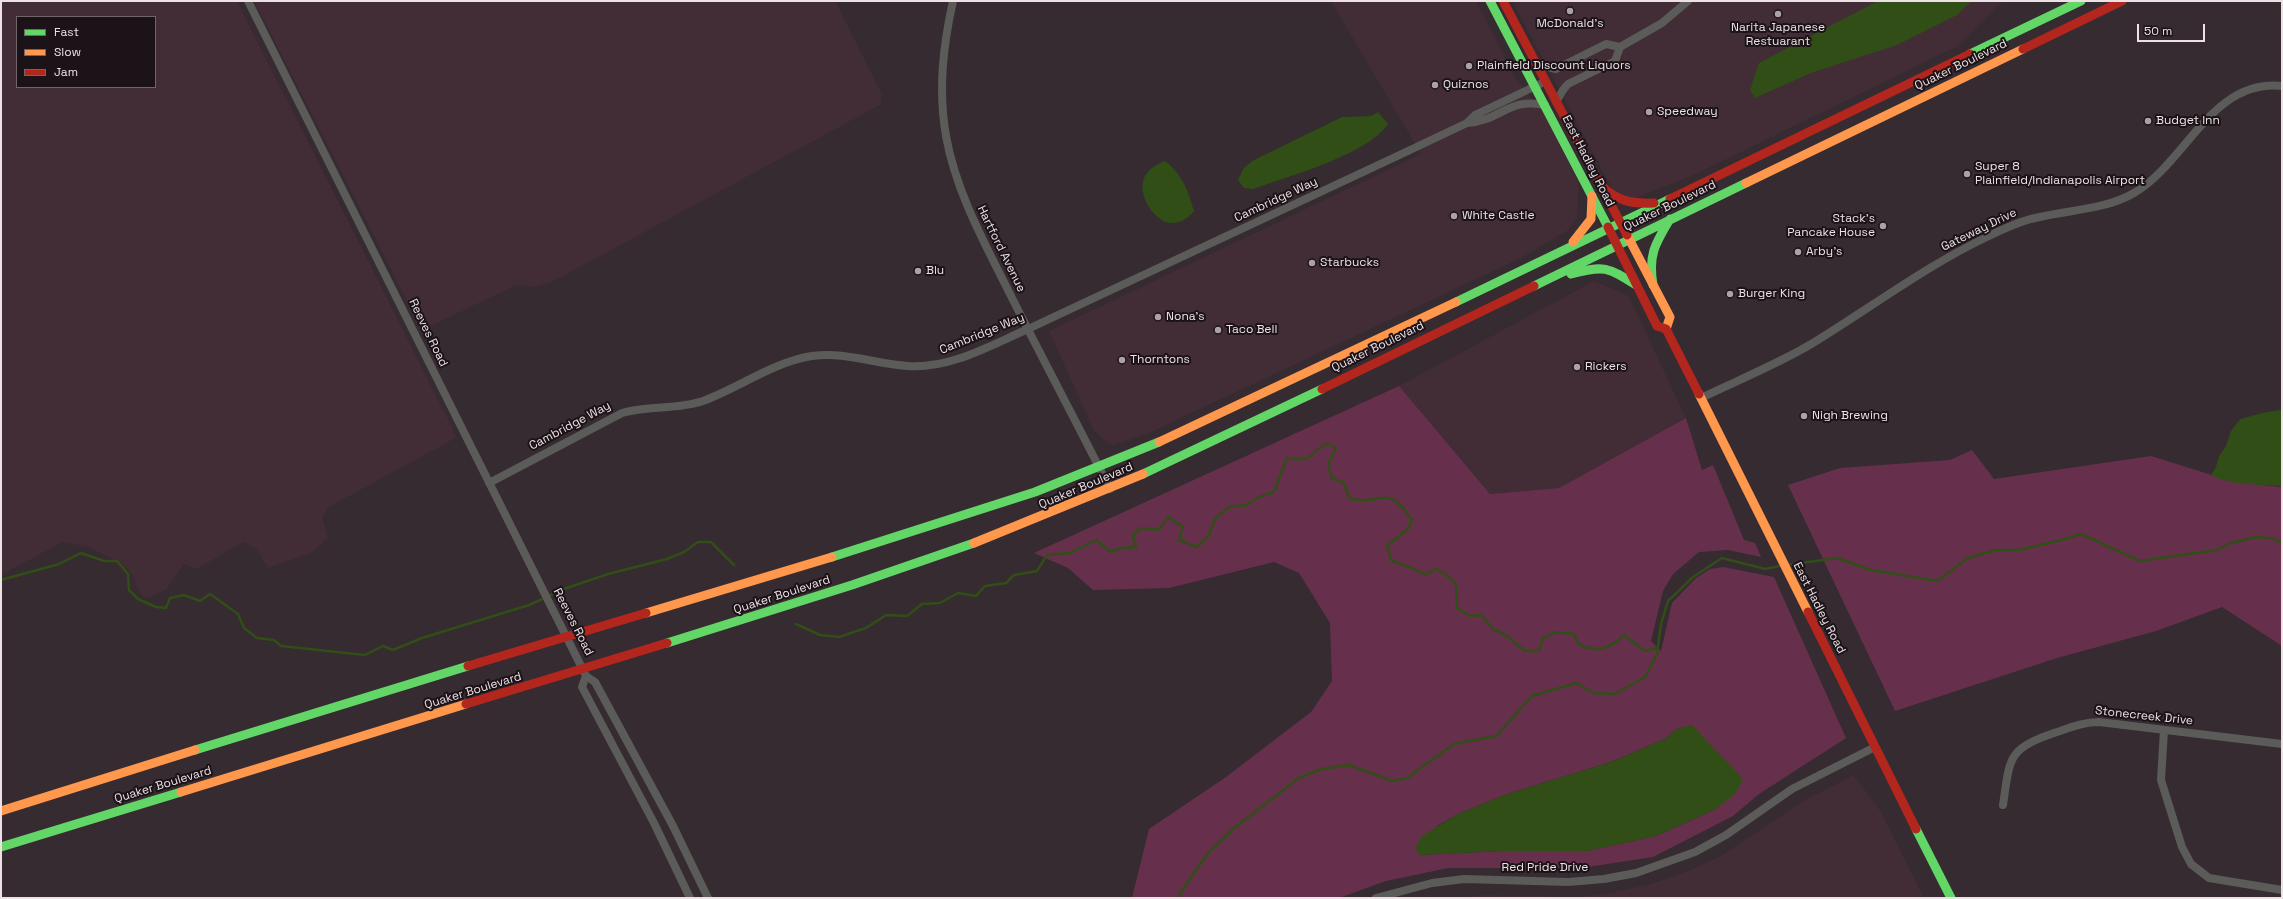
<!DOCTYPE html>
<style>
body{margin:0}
#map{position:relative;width:2283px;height:899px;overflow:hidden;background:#352b30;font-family:"Space Grotesk",sans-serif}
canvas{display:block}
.frame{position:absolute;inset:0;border:2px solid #ede1e6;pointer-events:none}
.legend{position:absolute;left:16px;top:16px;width:140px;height:72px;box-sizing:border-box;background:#1b1317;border:1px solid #6f656a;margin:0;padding:5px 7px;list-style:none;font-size:12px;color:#ede1e6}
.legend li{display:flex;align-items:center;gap:8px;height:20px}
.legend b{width:20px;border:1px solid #6f656a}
.scale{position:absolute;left:2137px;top:24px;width:68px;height:18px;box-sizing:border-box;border:2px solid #ede1e6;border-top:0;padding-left:5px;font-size:12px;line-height:14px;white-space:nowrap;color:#ede1e6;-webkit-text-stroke:3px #1b1317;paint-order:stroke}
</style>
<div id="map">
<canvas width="2283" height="899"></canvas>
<div class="frame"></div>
<ul class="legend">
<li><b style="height:5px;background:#63d668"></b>Fast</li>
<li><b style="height:5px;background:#ff974d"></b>Slow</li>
<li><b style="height:5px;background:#b3261e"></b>Jam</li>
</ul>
<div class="scale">50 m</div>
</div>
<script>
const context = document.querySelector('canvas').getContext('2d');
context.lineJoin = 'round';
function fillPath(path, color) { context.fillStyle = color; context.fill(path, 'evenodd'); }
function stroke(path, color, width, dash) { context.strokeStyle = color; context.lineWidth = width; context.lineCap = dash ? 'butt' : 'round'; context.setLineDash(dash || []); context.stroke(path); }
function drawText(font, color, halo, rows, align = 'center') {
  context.font = font + ' "Space Grotesk",sans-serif'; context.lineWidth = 4; context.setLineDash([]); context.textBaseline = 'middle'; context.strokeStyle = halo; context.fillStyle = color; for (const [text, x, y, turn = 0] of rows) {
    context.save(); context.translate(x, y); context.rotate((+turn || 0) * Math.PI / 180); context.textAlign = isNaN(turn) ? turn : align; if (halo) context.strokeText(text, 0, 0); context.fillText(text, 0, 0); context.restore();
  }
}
fillPath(new Path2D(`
 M1,1h236l217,430 2,7 -127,69 -7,10 6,22 -17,14 -43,15 -12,-19 -13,-7 -46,27 -13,-5 -18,26 -20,8 -6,-4 -8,-20 -11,-11 -33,-16 -25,-5 -62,33zM17,17h138v70h-138z
 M254,1h581l47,94 -2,10 -328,177 -17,5 -18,-2 -95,45z
 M1331,1h145l39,76 28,35 36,71 -2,35 -10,13 -46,27 -370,174 -39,13 -18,-14 -45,-100 372,-177z
 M1512,1h491l-47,46 -260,127 -63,25 -19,-7z
 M1594,281l35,15 57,122 -127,70 -69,6 -91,-108z
 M1854,775l27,37 43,86h-475l36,-3 92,2 29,-3 44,-10 38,-13 31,-14 86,-57z`), '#422c36');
fillPath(new Path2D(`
 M1399,386l91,108 69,-6 127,-70 16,52 11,-5 31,75 11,3 6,14 -33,-7 -29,2 -26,22 -10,17 -12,50 10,10 11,-48 24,-25 14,-9 13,-2 51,10 72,161 -87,56 -26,22 -80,41 -72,11h-133l-62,13 -47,17h-207l17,-69 77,-52 85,-65 21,-31 -2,-58 -31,-50 -25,-11 -105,26 -76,2 -25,-22 -34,-15zM1678,728l38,81 -60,27 -69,15h-85l-82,4 17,-29 21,-12 49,-20 104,-32 54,-23z
 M1972,450l22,29 157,-23 83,26 48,5v159l-60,-39 -66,24 -99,27 -162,53 -107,-226 52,-17 110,-8z`), '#66304d');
fillPath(new Path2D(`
 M1878,1h91l1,2 -13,12 -60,30 -86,28 -56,25 -5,-8 9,-27z
 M1378,112l10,12c-21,31 -99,52 -135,65l-9,-1 -6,-8 5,-11 9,-8 90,-44 29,-1z
 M1165,161c17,13 23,29 29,50 -28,34 -59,-13 -50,-33 4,-9 13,-14 21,-17z
 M2282,410v76c-22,-2 -51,0 -71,-11l5,-8 3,-11 7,-10 5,-15 9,-12 26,-7z
 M1692,725l51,54 -7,14 -20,16 -60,27 -69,15h-85l-82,4 -5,-7 7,-12 36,-22 49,-20 104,-32 54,-23 13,-11z`), '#304e16');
stroke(new Path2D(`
 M1787,565l50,-7 34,12 66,11 31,-23 27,-8h24l43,-10 19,-6 59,27 77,-11 14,-7 25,-6 20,2 6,5
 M1,580l58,-16 22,-11 23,8h13l11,13 1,16 9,9 18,8 10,1 4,-10 14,-3 16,6 10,-7 28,20 6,14 13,10 17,2 7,6 84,9 18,-9 10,4 29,-12 107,-33 35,-16 44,-15 59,-15 17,-7 14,-10h13l23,23
 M796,624l24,11 19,2 27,-9 20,-13 21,1 15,-12 18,-1 18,-10 18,3 9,-10 21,-3 8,-8 23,-4 10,-16 23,-2 26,-13 15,12 10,-4 15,-1 -3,-12 8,-7 17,2 11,-13 14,10 -4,13 18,7 11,-10 7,-18 14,-12 18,-2 12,-8 15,-5 13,-34c29,5 20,-5 40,-15l9,5 -8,16 4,14 12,5 5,15c34,10 36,-18 63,22l-4,9 -21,17 4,14c13,6 24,8 35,15l10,-7 9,6 11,10 1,24 13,8 11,-1 13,15 12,5 19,16h14l4,-13 13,-6 18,2 4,10c19,9 31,6 46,-9l21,16 12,-3
 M1177,898l31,-45 25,-24 66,-51 23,-9 27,-4 43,16 15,-3 47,-34 42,-8 36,-40 44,-13 18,10 21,1 30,-17 12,-23 4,-30 7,-23 25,-24 29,-19 43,11 15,-3`), '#304e16', 2.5);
stroke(new Path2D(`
 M248,1l338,675 9,6 78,144 35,72
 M953,1c-10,45 -15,89 -7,135 10,56 38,106 63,156 33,66 68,131 101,197
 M1536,64l20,5 50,-25 14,3 42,-24 26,-22
 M1556,102l7,-12 5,-6 47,-23 5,-14
 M1467,123c33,-2 42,-26 78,-18
 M1701,398c37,-18 77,-34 112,-55 59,-36 114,-78 176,-107 16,-8 33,-16 51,-19 30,-7 67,-8 94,-24 53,-31 77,-114 148,-107
 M489,483l133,-70c26,-8 55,-3 81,-12 36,-13 70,-39 109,-45 32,-5 63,8 96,10 42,3 81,-20 120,-37l380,-178 59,-28 8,-8 65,-31
 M586,676l-4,11 72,136 36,75
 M2164,730l-3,50 21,67 9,17 18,14 73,12
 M2003,805c7,-47 4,-56 51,-72 15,-5 29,-11 45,-11l183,22
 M1376,898l56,-15 32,-4 104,3 36,-3 32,-6 59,-21 31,-17 66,-46 83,-42`), '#5b5b5a', 8);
stroke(new Path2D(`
 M1490,1l118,226
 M1970,54l111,-53
 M1571,274c33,-9 37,-7 65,11
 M1653,285c-5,-30 2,-41 17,-66
 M1534,286l212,-103
 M1456,302l214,-103
 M1143,474l179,-85
 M832,557l203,-65 124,-50
 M667,643l185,-58 122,-42
 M195,750l273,-84
 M1916,829l35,69
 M1,847l180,-55`), '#63d668', 9);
stroke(new Path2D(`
 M1746,183l277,-134
 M1627,235l43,82 -4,12
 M1573,242l18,-23 1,-23
 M1699,394l109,218
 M1159,442l297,-140
 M974,543l169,-69
 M646,613l186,-56
 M181,792l285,-88
 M1,811l194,-61`), '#ff974d', 9);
stroke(new Path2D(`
 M1503,1l124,234
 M2023,49l99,-48
 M1599,183c17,18 31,21 55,20
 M1670,199l300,-145
 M1608,227l49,99 9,3 33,65
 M1322,389l212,-103
 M1808,612l108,217
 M468,666l178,-53
 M466,704l201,-61`), '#b3261e', 9);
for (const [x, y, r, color] of [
 [1570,11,4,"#ada1a6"],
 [1778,14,4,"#ada1a6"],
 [1469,66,4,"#ada1a6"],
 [1435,85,4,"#ada1a6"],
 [1649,112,4,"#ada1a6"],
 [2148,121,4,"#ada1a6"],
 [1967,174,4,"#ada1a6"],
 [1454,216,4,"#ada1a6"],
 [1883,226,4,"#ada1a6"],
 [1798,252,4,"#ada1a6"],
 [1312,263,4,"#ada1a6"],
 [918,271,4,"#ada1a6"],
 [1730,294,4,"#ada1a6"],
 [1158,317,4,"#ada1a6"],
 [1218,330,4,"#ada1a6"],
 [1122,360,4,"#ada1a6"],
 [1577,367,4,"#ada1a6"],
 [1804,416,4,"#ada1a6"]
]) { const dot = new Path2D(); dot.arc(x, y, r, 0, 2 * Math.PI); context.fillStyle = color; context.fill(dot); stroke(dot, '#1b1317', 1.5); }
drawText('12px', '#ede1e6', '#1b1317', [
 ["McDonald's",1570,24,"center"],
 ["Narita Japanese",1778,28,"center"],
 ["Restuarant",1778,42,"center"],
 ["Plainfield Discount Liquors",1477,66],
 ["Quiznos",1443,85],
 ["Speedway",1657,112],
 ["Budget Inn",2156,121],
 ["Super 8",1975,167],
 ["Plainfield/Indianapolis Airport",1975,181],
 ["White Castle",1462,216],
 ["Stack's",1875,219,"right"],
 ["Pancake House",1875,233,"right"],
 ["Arby's",1806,252],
 ["Starbucks",1320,263],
 ["Blu",926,271],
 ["Burger King",1738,294],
 ["Nona's",1166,317],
 ["Taco Bell",1226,330],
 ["Thorntons",1130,360],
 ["Rickers",1585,367],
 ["Nigh Brewing",1812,416]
], 'left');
drawText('12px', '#ede1e6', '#1b1317', [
 ["Quaker Boulevard",1961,65,-26],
 ["East Hadley Road",1588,161,63],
 ["Cambridge Way",1276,200,-25],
 ["Quaker Boulevard",1670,206,-26],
 ["Gateway Drive",1979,230,-26],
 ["Hartford Avenue",1001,249,64],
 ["Reeves Road",428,333,64],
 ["Cambridge Way",982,334,-22],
 ["Quaker Boulevard",1378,347,-26],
 ["Cambridge Way",570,426,-28],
 ["Quaker Boulevard",1086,486,-23],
 ["Quaker Boulevard",782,595,-18],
 ["East Hadley Road",1819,608,63],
 ["Reeves Road",573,622,63],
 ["Quaker Boulevard",473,691,-17],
 ["Stonecreek Drive",2144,716,6],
 ["Quaker Boulevard",163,785,-17],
 ["Red Pride Drive",1545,868]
]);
</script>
